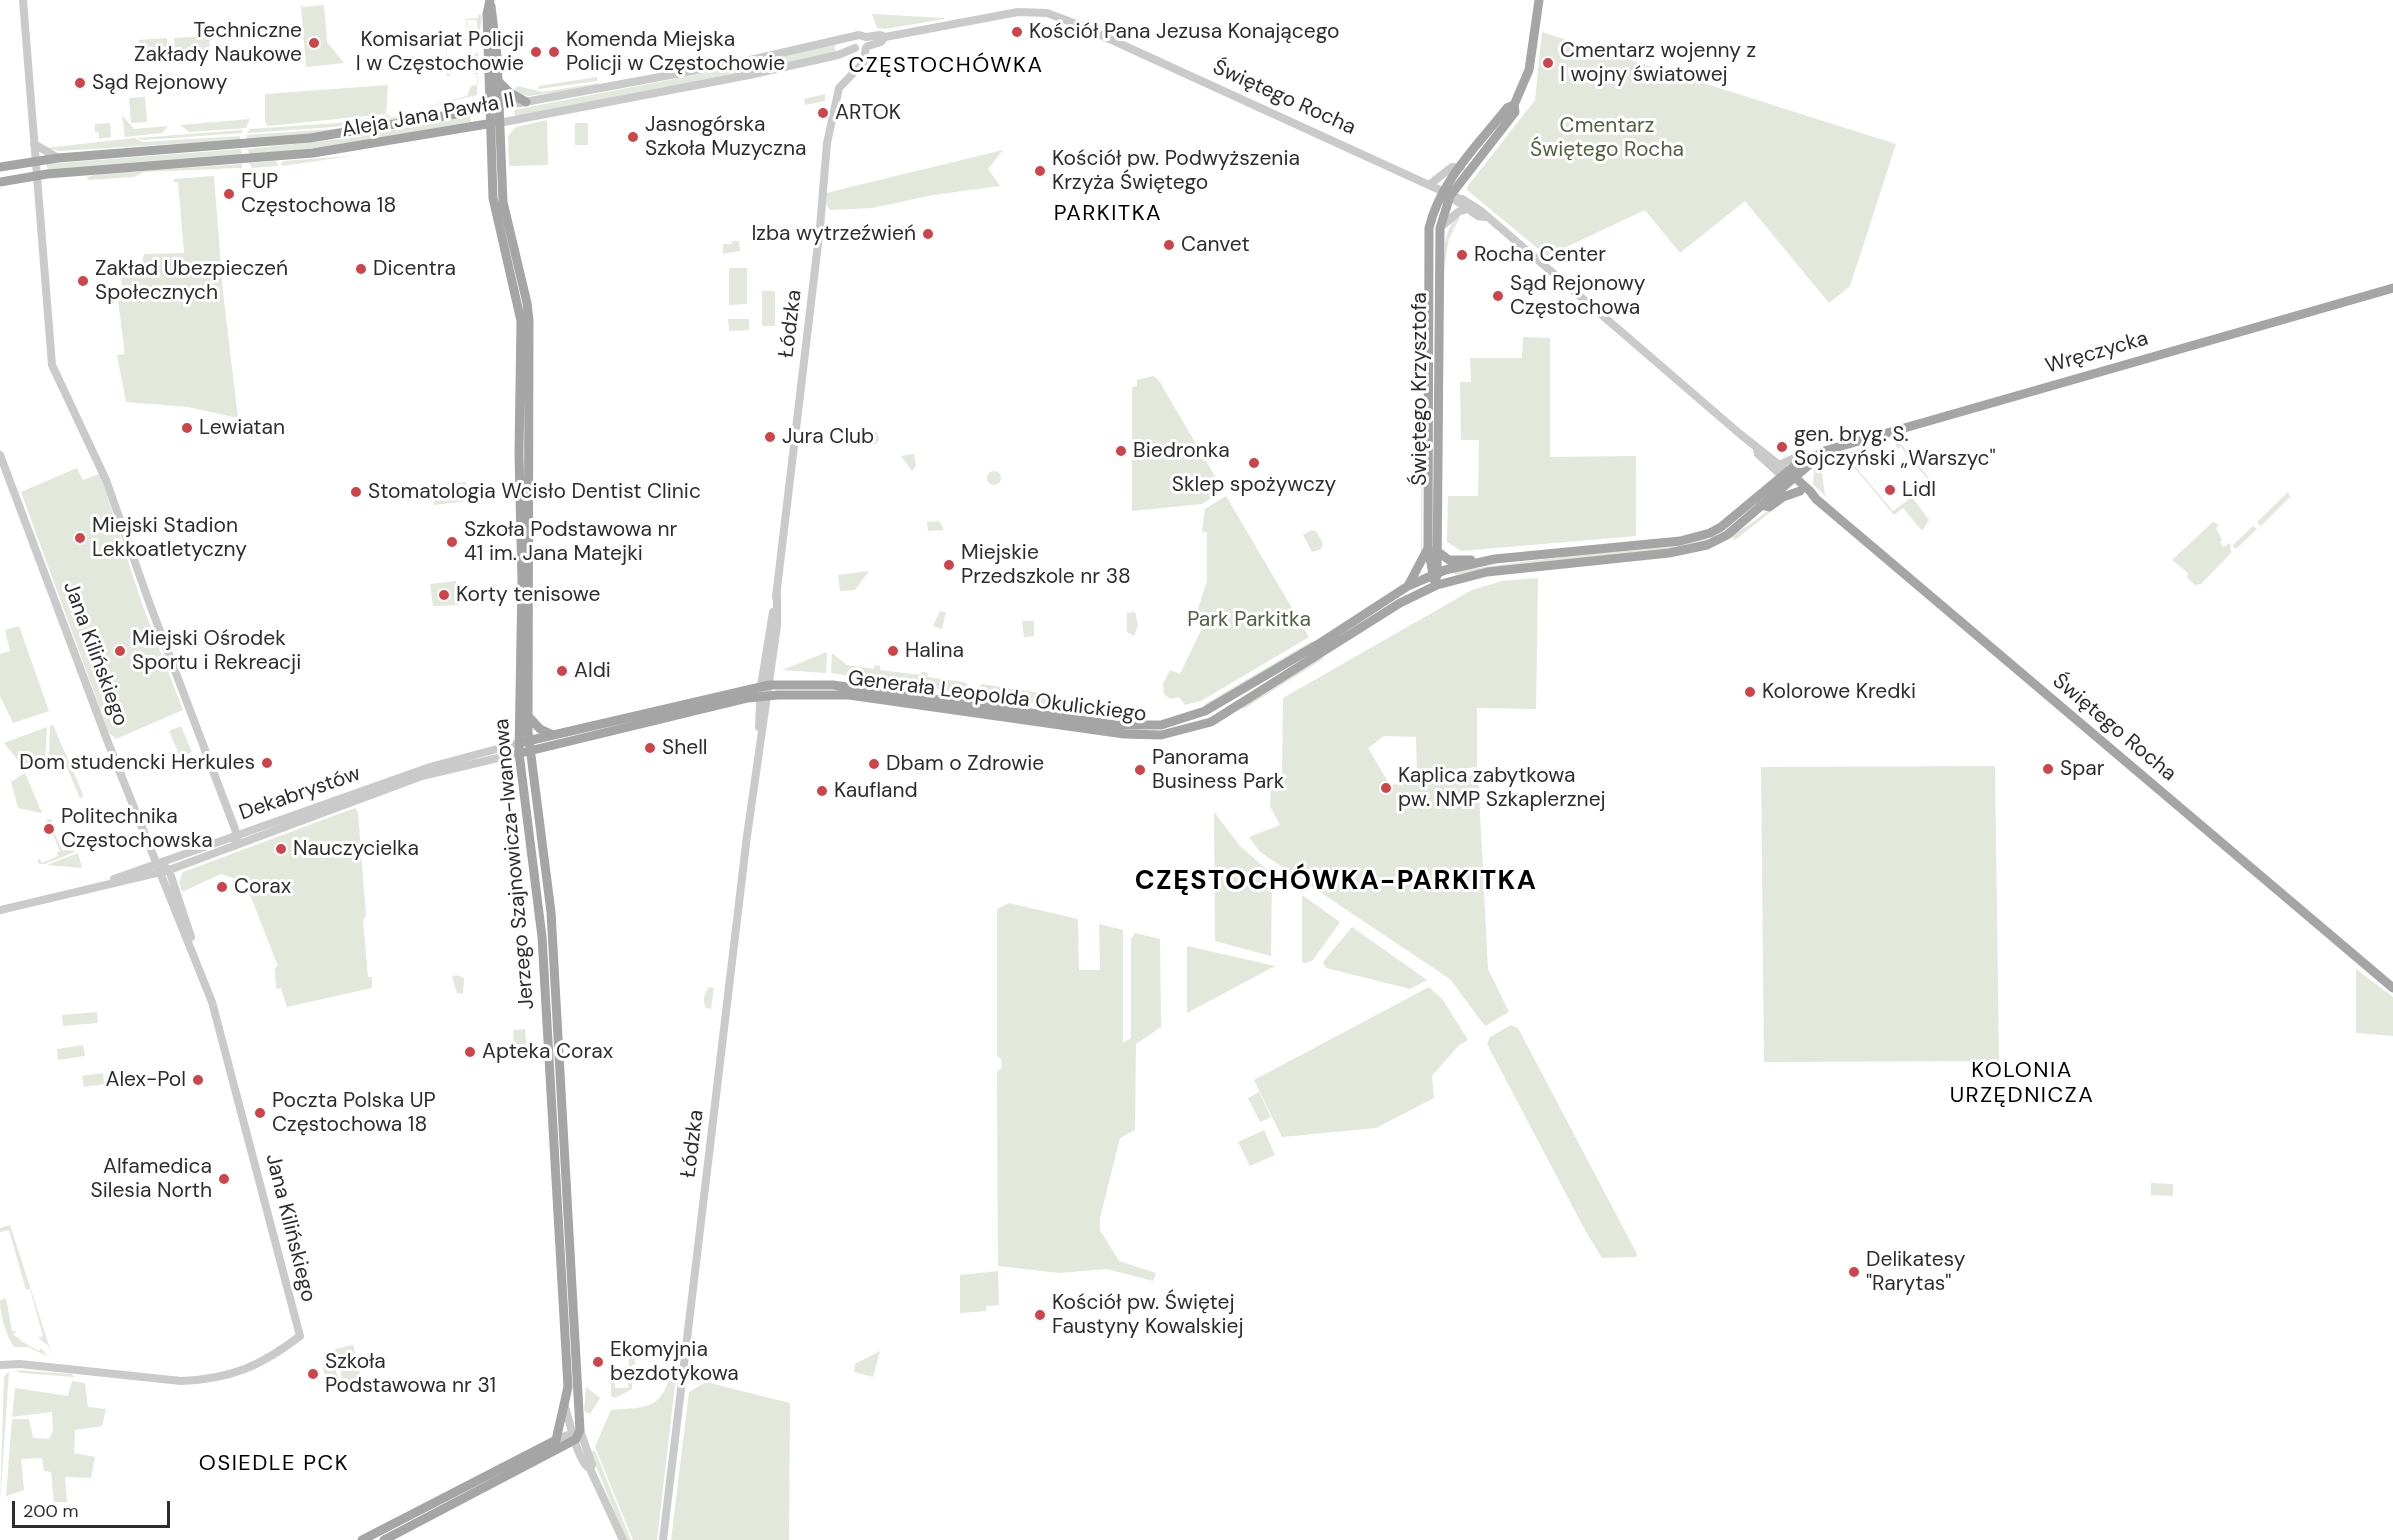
<!DOCTYPE html>
<meta charset="utf-8">
<style>
body{margin:0}
#map{position:relative;width:2393px;height:1540px;overflow:hidden;background:#fff;font-family:"DM Sans",sans-serif}
canvas{display:block}
.scale{position:absolute;left:12px;top:1501px;width:158px;height:27px;box-sizing:border-box;border:3px solid #2d2d2d;border-top:0;padding-left:8px;font-size:18px;line-height:21px;white-space:nowrap;color:#2d2d2d;-webkit-text-stroke:4px #fff;paint-order:stroke}
</style>
<div id="map">
<canvas width="2393" height="1540"></canvas>
<div class="scale">200 m</div>
</div>
<script>
const context = document.querySelector('canvas').getContext('2d');
context.lineJoin = 'round';
function fillPath(path, color) { context.fillStyle = color; context.fill(path, 'evenodd'); }
function stroke(path, color, width, dash) { context.strokeStyle = color; context.lineWidth = width; context.lineCap = dash ? 'butt' : 'round'; context.setLineDash(dash || []); context.stroke(path); }
function drawText(font, color, halo, rows, align = 'center') {
  context.font = font + ' "DM Sans",sans-serif'; context.lineWidth = 6; context.setLineDash([]); context.textBaseline = 'middle'; context.strokeStyle = halo; context.fillStyle = color; for (const [text, x, y, turn = 0] of rows) {
    context.save(); context.translate(x, y); context.rotate((+turn || 0) * Math.PI / 180); context.textAlign = isNaN(turn) ? turn : align; if (halo) context.strokeText(text, 0, 0); context.fillText(text, 0, 0); context.restore();
  }
}
fillPath(new Path2D(`
 M301,4l2,3 21,-2 3,37 17,21 -38,4z
 M478,14l4,2 -4,29 -1,-25h-10l1,20h-21v32l4,4h12h-16l-1,-37h21l-1,-20 12,-1z
 M872,14l72,4v1l-59,10 -8,-1z
 M1542,32l354,112 -46,142 -21,17 -84,-102 -65,52 -35,-43 -98,46 -80,-66v-3l68,-87z
 M209,36l1,18 -34,2 -2,-18z
 M167,38l1,14 -28,2 -1,-14z
 M834,43l2,9 -83,19 -1,-9z
 M478,52l-1,43 -62,15 52,-14 4,-10 7,-1v-11h-4l3,-3v-15h-4z
 M741,66l2,7 -228,44 -1,-7z
 M597,77l1,4 -60,8 1,-3z
 M599,83l-1,3 -69,10 -16,-3 4,-7 25,6z
 M388,85l-2,29 -118,12 -3,-5v-27z
 M825,94v7l-20,4 -1,-6z
 M145,97l2,25 -16,1 -2,-25z
 M122,115l12,14 34,-3 -6,7 -37,4z
 M388,115l4,1 -58,11 -87,6 3,-4 89,-6z
 M470,116l1,6 -137,24 -85,9 -1,-6 102,-11z
 M394,117h7l-2,3 -97,16 -55,4v-5l86,-6z
 M250,119l-4,9 -57,4 -9,-7z
 M547,120l1,45 -39,1 -1,-30 8,-9z
 M110,123l1,14 -12,2v-6l-4,-1v-8z
 M575,123h13v22h-13z
 M242,130v3l-98,7 -7,-2z
 M240,136v4l-181,11 -13,-3 88,-10 9,4z
 M241,149l1,7 -194,14 -2,-6z
 M1003,150l-15,19 12,17 -67,9 -61,13 -42,2 -5,-7 1,-10z
 M351,156l-69,10 -1,-3 3,-2z
 M276,161l3,5 -27,2 -3,-5z
 M242,164v4h-5l-93,4 -10,5 -46,3 -1,-3 11,-3z
 M214,176l9,116 15,126 -50,-11 -62,-5 -9,-47 8,-1 -7,-54 5,-2 -3,-31 22,-3 2,-10 40,-1 -6,-71h-4v-3z
 M1458,215l2,2 -11,22 -5,29c0,-20 0,-38 14,-53z
 M733,241h6l1,10 -17,3v-10h8z
 M729,268h18v36l-18,1z
 M762,291h13v35h-13z
 M728,319h21v11l-20,1z
 M1523,337l27,1v119l86,-1v80l-175,15 -14,-9 1,-46h30l1,-56h-18l-1,-58h11l-1,-24h52z
 M1422,343l2,4 -2,203h-1z
 M1153,376l5,3 65,111 -21,14 -70,7v-124l5,-1v-6z
 M865 438a7 7 0 1 1 14 0a7 7 0 1 1-14 0Z
 M1897,439l38,46 3,4 -9,3 -1,-2 2,-8 -30,-36v3l-3,-1 -3,-8z
 M1871,446l-9,7 -2,-3 -11,9 44,52 19,-14 17,23 -7,11 -19,-23 -9,7 -51,-61z
 M914,454l2,12 -4,5 -11,-15z
 M1820,461l5,34 2,3 -14,-14 1,-13z
 M77,468l6,12 16,-6 4,9 39,121 41,106 -67,29 -7,-6 -88,-241z
 M987 478a7 7 0 1 1 14 0a7 7 0 1 1-14 0Z
 M466,482l2,19 -34,4 -2,-20z
 M2288,492l2,5 -29,29 -4,-4z
 M1226,496l83,141 -108,64 -16,4 -6,-8 -9,2 -6,-5 -1,-10 7,-14 10,4 25,-52 -8,-10 10,-31v-49h-5l3,-23z
 M1782,500l1,2 -48,38 -5,-4 19,-11z
 M939,521l5,9 -16,1 -1,-9z
 M2213,522l6,3 -3,3 6,12 -2,2 3,5 7,-4 1,10 -30,31 -6,1 -8,-7 1,-5 -16,-13z
 M2253,526l4,3 -20,19h-3l-1,-3z
 M1312,530l5,2 6,12 -2,5 -9,3 -9,-17z
 M1706,538l3,2 -18,6 -236,29 -1,-4z
 M869,571l-14,19 -15,1 -2,-16z
 M1538,578l-2,131 -59,-1v59l-60,7 -1,-37 -32,-1 -16,12 22,37 88,-10 10,194 21,43 -24,14 -35,-47 -190,-127 -11,-15 31,-12 -10,-19 1,-28h11l1,-80 189,-108 30,-9z
 M456,581l2,24 -25,1 -3,-22z
 M940,611l6,1 -4,17 -9,-3z
 M1135,612l3,13 -4,11 -7,-4v-19z
 M1022,621h12v15l-10,1z
 M19,626l30,85 -36,12 -13,-27v-42l10,-3 -5,-21z
 M1312,641l2,3 -109,64v-4z
 M827,652l-1,21 -44,-3z
 M832,653l15,12 27,4v-4l6,1v4l41,5 1,-3 6,1 -1,4 37,5 8,6 -1,4h-15l-125,-19z
 M1321,656l2,3 -81,51 1,-3z
 M982,684l70,11 29,14 -82,-11 -5,-3 -21,-3z
 M53,725l29,67 1,5 -3,1 -15,-35 -16,-3 1,-34z
 M181,726l11,26 -12,5 -11,-26z
 M47,727l-2,34 -19,9 -22,-27z
 M1995,766l4,295 -235,1 -3,-295z
 M25,773l17,40 -24,-5 -7,-26z
 M355,808l3,4 8,104 -3,4 5,57h4v11l-85,19 -6,-19 -5,1 -1,-21 3,-2 -33,-84 -24,-8 -39,18 -3,-10 4,-10z
 M1214,812l26,34 32,28 -1,82 -56,-15z
 M51,819l2,2 -3,2 12,27 15,1 -32,13h-6l-2,-4 3,-1 2,4 16,-7 -1,-4 3,-1 -14,-31z
 M78,853l4,15 -35,-3z
 M1302,895l38,27 -28,39 -7,2 -3,-1z
 M1009,903l69,16 1,51h21l-1,-46 24,6v113l8,-5v-99l4,-6 25,6 1,88 -25,17 -1,86 -15,8 -20,80v12l19,31 37,12 -3,8 -46,-12 -47,4 -62,-7 -1,-194 5,-5 -1,-8 -4,-3v-147z
 M1352,927l75,53 -17,9 -84,-21 -3,-6z
 M1187,946l88,20 -88,47z
 M2356,969l37,28v39l-37,-3z
 M456,975l8,3 -1,16 -6,-1 -5,-16z
 M709,987l5,1 -3,21 -5,-1c-4,-9 -2,-13 3,-21z
 M1429,987l14,13 25,40 -9,5 -27,31 2,22 -58,30 -94,9 -28,-57z
 M97,1012l1,11 -35,3 -1,-11z
 M1511,1025l7,3 119,226 -1,3 -34,1 -16,-26 -99,-188 3,-7z
 M525,1029l2,22h-12l-2,-21z
 M83,1045l2,11 -27,4 -1,-11z
 M103,1073l1,11 -20,3 -2,-11z
 M1259,1092l12,25 -11,5 -12,-24z
 M1264,1130l11,25 -25,11 -12,-24z
 M2151,1183l22,1v12l-22,-1z
 M10,1225l43,133 -5,-13 -10,-7 5,-2 -13,-47 -4,1 -17,-60 -9,2v-4z
 M998,1271l1,34 -13,1v5l-26,2v-38z
 M6,1298l6,33h5l-4,3 4,4 3,-2 -1,4 20,11 2,-3 6,8 -19,-9h-14c-8,-12 -14,-31 -14,-47z
 M353,1345l8,34 -18,4 -8,-34z
 M880,1351l-7,26 -19,-5 1,-8z
 M629,1357l6,2v6h-3v24l-17,9 -4,-2v-20h4v12h13z
 M335,1366l4,18 -11,3 -5,-19z
 M14,1370l58,4 2,3 -52,-4z
 M9,1371l-9,133 4,-127z
 M676,1376l-19,164h-24l-38,-93 16,-37c29,-3 48,2 58,-31z
 M72,1381l13,2 3,24 18,2 -4,17 -27,4 -1,23 21,4 -4,21 -26,-1 2,25h-13l-3,-30 -7,-1 -2,-13 -21,1 3,31 -18,6 6,-77h17l4,19 16,1 4,-8 -1,-19 -40,5 3,-29 53,8z
 M706,1382l84,21 -1,137h-118l18,-148z
 M586,1387l14,11 -10,16 -6,-3z
 M590,1451h5l36,89h-5z`), '#e2e8dc');
stroke(new Path2D(`
 M23,0l29,365 54,115 43,122 86,227 2,10 -3,7
 M866,37l14,-2 5,2 133,-25 29,1 32,12 328,150 35,16 36,25 7,1
 M868,46l13,-4 4,-5
 M498,107l248,-46 113,-26 7,2
 M499,123l250,-48 89,-20 17,-7
 M34,144l24,14
 M1429,185l23,-18h9
 M1452,197l10,2 19,12 259,223 48,38
 M1440,228l18,-16 9,-3
 M1757,449l1,5 24,22
 M0,455l109,290 103,257 88,334c-39,30 -69,43 -119,45l-161,-17 -20,1
 M1779,465l17,-8 7,2
 M776,597l44,-370 7,-84 12,-55 24,-25 3,-15
 M759,727l2,-41 12,-74
 M165,867l4,3 22,67
 M114,879l316,-112 89,-24
 M0,910l169,-40 253,-94 97,-23
 M565,1407c5,15 12,54 25,62l33,71
 M556,1440l24,-10 12,35 -2,4
 M663,1540l84,-704 30,-210v-32`), '#cacaca', 8);
stroke(new Path2D(`
 M498,81l12,12 16,9
 M0,167l58,-9 252,-20 182,-30
 M0,182l47,-8 266,-21 180,-30
 M1790,473l20,18 6,8 577,489
 M1761,505l8,2 14,-10 17,-6
 M1437,551l12,9h22
 M1437,576l3,-348 10,-32 65,-84 -1,-7 15,-35 10,-70
 M1434,580l-6,-33 1,-319c11,-47 49,-83 78,-120l7,-3
 M1408,586l20,-38
 M528,716l12,13 13,6
 M519,743l250,-58h64l282,40h46l44,-14 112,-66 91,-59 37,-16 50,-11 185,-18 30,-8 11,-6 82,-68 10,-1 11,-7 569,-163
 M525,752l223,-54 30,-3h71l275,39 37,1 50,-13 189,-119 37,-18 50,-13 182,-19 38,-8 20,-10 83,-71 3,-6
 M362,1540l194,-100 12,-53 -26,-450 -23,-184 3,-172 -3,-128 2,-132 -28,-123 -6,-184 3,-14
 M384,1540l181,-95 11,-6 4,-9 -29,-518 -23,-180 1,-412 -2,-17 -24,-101 -6,-146 -6,-50`), '#a5a5a5', 9);
for (const [x, y, r, color] of [
 [1017,32,6,"#cf444b"],
 [314,43,6,"#cf444b"],
 [536,52,6,"#cf444b"],
 [554,52,6,"#cf444b"],
 [1548,63,6,"#cf444b"],
 [80,83,6,"#cf444b"],
 [823,113,6,"#cf444b"],
 [633,137,6,"#cf444b"],
 [1040,171,6,"#cf444b"],
 [229,194,6,"#cf444b"],
 [928,234,6,"#cf444b"],
 [1169,245,6,"#cf444b"],
 [1462,255,6,"#cf444b"],
 [361,269,6,"#cf444b"],
 [83,281,6,"#cf444b"],
 [1498,296,6,"#cf444b"],
 [187,428,6,"#cf444b"],
 [770,437,6,"#cf444b"],
 [1782,447,6,"#cf444b"],
 [1121,451,6,"#cf444b"],
 [1254,463,6,"#cf444b"],
 [1890,490,6,"#cf444b"],
 [356,492,6,"#cf444b"],
 [80,538,6,"#cf444b"],
 [452,542,6,"#cf444b"],
 [949,565,6,"#cf444b"],
 [444,595,6,"#cf444b"],
 [120,651,6,"#cf444b"],
 [893,651,6,"#cf444b"],
 [562,671,6,"#cf444b"],
 [1750,692,6,"#cf444b"],
 [650,748,6,"#cf444b"],
 [267,763,6,"#cf444b"],
 [874,764,6,"#cf444b"],
 [2048,769,6,"#cf444b"],
 [1140,770,6,"#cf444b"],
 [1386,788,6,"#cf444b"],
 [822,791,6,"#cf444b"],
 [49,829,6,"#cf444b"],
 [281,849,6,"#cf444b"],
 [222,887,6,"#cf444b"],
 [470,1052,6,"#cf444b"],
 [198,1080,6,"#cf444b"],
 [260,1113,6,"#cf444b"],
 [224,1179,6,"#cf444b"],
 [1854,1272,6,"#cf444b"],
 [1040,1315,6,"#cf444b"],
 [598,1362,6,"#cf444b"],
 [313,1374,6,"#cf444b"]
]) { const dot = new Path2D(); dot.arc(x, y, r, 0, 2 * Math.PI); context.fillStyle = color; context.fill(dot); stroke(dot, '#fff', 2); }
drawText('21px', '#2d2d2d', '#fff', [
 ["Techniczne",302,31,"right"],
 ["Zakłady Naukowe",302,55,"right"],
 ["Kościół Pana Jezusa Konającego",1029,32],
 ["Komisariat Policji",524,40,"right"],
 ["I w Częstochowie",524,64,"right"],
 ["Komenda Miejska",566,40],
 ["Policji w Częstochowie",566,64],
 ["Cmentarz wojenny z",1560,51],
 ["I wojny światowej",1560,75],
 ["Sąd Rejonowy",92,83],
 ["ARTOK",835,113],
 ["Jasnogórska",645,125],
 ["Szkoła Muzyczna",645,149],
 ["Kościół pw. Podwyższenia",1052,159],
 ["Krzyża Świętego",1052,183],
 ["FUP",241,182],
 ["Częstochowa 18",241,206],
 ["Izba wytrzeźwień",916,234,"right"],
 ["Canvet",1181,245],
 ["Rocha Center",1474,255],
 ["Zakład Ubezpieczeń",95,269],
 ["Społecznych",95,293],
 ["Dicentra",373,269],
 ["Sąd Rejonowy",1510,284],
 ["Częstochowa",1510,308],
 ["Lewiatan",199,428],
 ["gen. bryg. S.",1794,435],
 ["Sojczyński „Warszyc\"",1794,459],
 ["Jura Club",782,437],
 ["Biedronka",1133,451],
 ["Sklep spożywczy",1254,485,"center"],
 ["Lidl",1902,490],
 ["Stomatologia Wcisło Dentist Clinic",368,492],
 ["Miejski Stadion",92,526],
 ["Lekkoatletyczny",92,550],
 ["Szkoła Podstawowa nr",464,530],
 ["41 im. Jana Matejki",464,554],
 ["Miejskie",961,553],
 ["Przedszkole nr 38",961,577],
 ["Korty tenisowe",456,595],
 ["Miejski Ośrodek",132,639],
 ["Sportu i Rekreacji",132,663],
 ["Halina",905,651],
 ["Aldi",574,671],
 ["Kolorowe Kredki",1762,692],
 ["Shell",662,748],
 ["Panorama",1152,758],
 ["Business Park",1152,782],
 ["Dom studencki Herkules",255,763,"right"],
 ["Dbam o Zdrowie",886,764],
 ["Spar",2060,769],
 ["Kaplica zabytkowa",1398,776],
 ["pw. NMP Szkaplerznej",1398,800],
 ["Kaufland",834,791],
 ["Politechnika",61,817],
 ["Częstochowska",61,841],
 ["Nauczycielka",293,849],
 ["Corax",234,887],
 ["Apteka Corax",482,1052],
 ["Alex-Pol",186,1080,"right"],
 ["Poczta Polska UP",272,1101],
 ["Częstochowa 18",272,1125],
 ["Alfamedica",212,1167,"right"],
 ["Silesia North",212,1191,"right"],
 ["Delikatesy",1866,1260],
 ["\"Rarytas\"",1866,1284],
 ["Kościół pw. Świętej",1052,1303],
 ["Faustyny Kowalskiej",1052,1327],
 ["Ekomyjnia",610,1350],
 ["bezdotykowa",610,1374],
 ["Szkoła",325,1362],
 ["Podstawowa nr 31",325,1386]
], 'left');
drawText('21px', '#2d2d2d', '#fff', [
 ["Świętego Rocha",1284,98,24],
 ["Aleja Jana Pawła II",428,116,-10],
 ["Łódzka",791,324,-83],
 ["Wręczycka",2097,353,-16],
 ["Świętego Krzysztofa",1420,389,-90],
 ["Jana Kilińskiego",95,654,70],
 ["Generała Leopolda Okulickiego",997,697,7],
 ["Świętego Rocha",2114,728,40],
 ["Dekabrystów",300,794,-19],
 ["Jerzego Szajnowicza-Iwanowa",515,864,-95],
 ["Łódzka",693,1144,-83],
 ["Jana Kilińskiego",290,1228,76]
]);
drawText('21px', '#4f6240', '#fff', [
 ["Cmentarz",1607,126],
 ["Świętego Rocha",1607,150],
 ["Park Parkitka",1249,620]
]);
context.letterSpacing = '1.5px';
drawText('22px', '#000', '#fff', [
 ["CZĘSTOCHÓWKA",946,66],
 ["PARKITKA",1108,214],
 ["KOLONIA",2022,1071],
 ["URZĘDNICZA",2022,1096],
 ["OSIEDLE PCK",274,1464]
]);
context.letterSpacing = '0px';
context.letterSpacing = '1.5px';
drawText('bold 27px', '#000', '#fff', [
 ["CZĘSTOCHÓWKA-PARKITKA",1336,882]
]);
context.letterSpacing = '0px';
</script>
